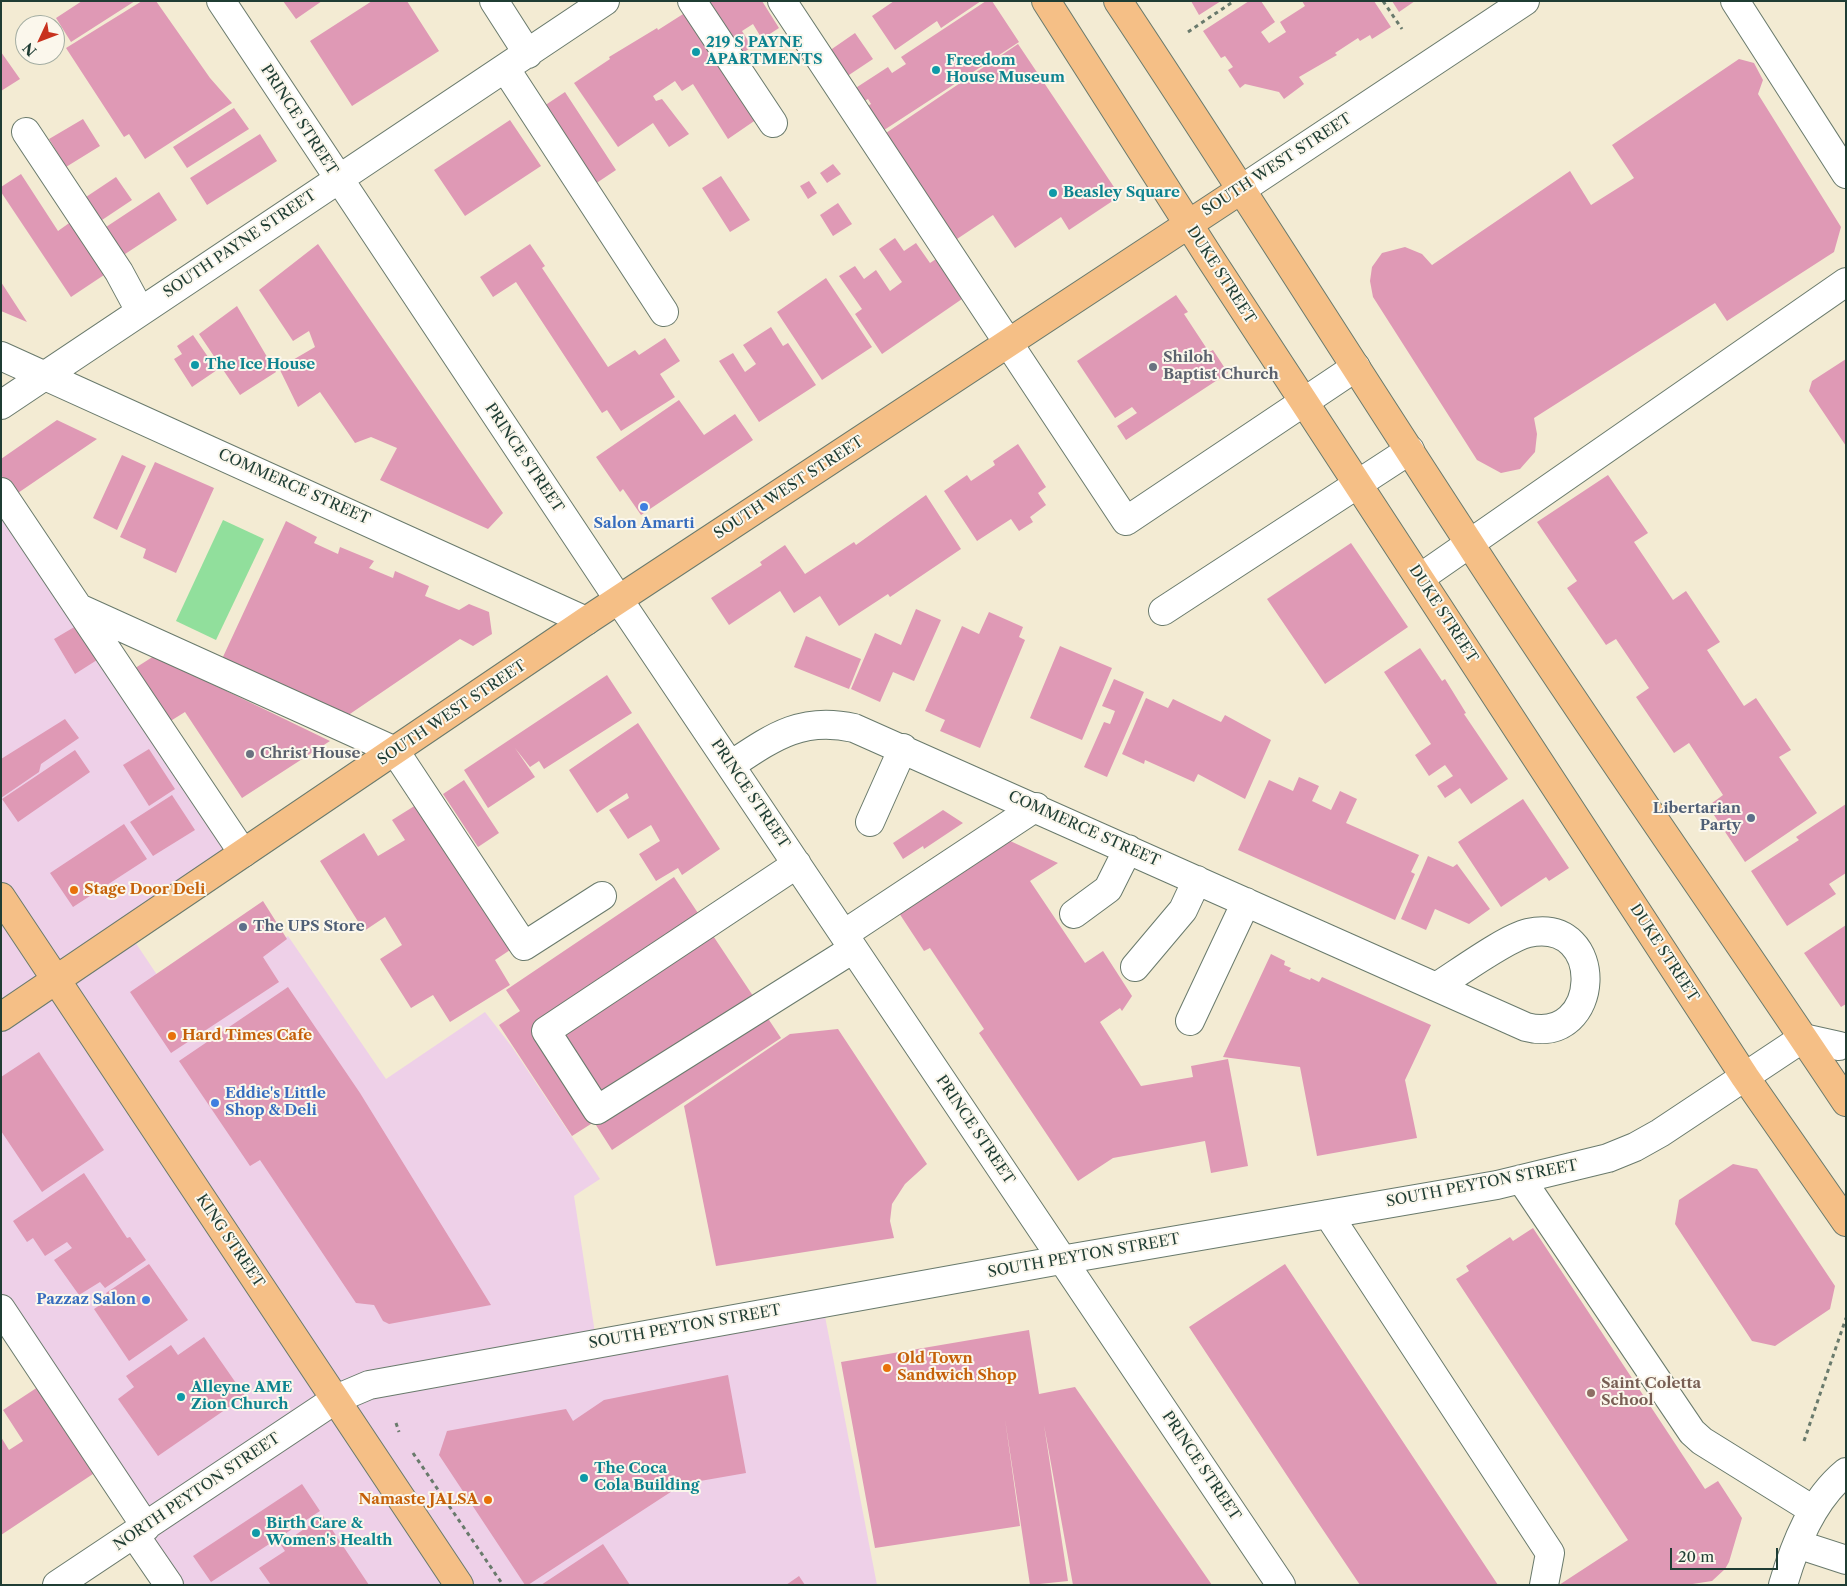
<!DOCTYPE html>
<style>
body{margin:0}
#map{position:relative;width:1847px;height:1586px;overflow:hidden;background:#f3ebd3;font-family:"Libre Caslon Text",serif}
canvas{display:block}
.frame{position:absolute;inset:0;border:2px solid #1f3d34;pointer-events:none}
.north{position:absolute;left:15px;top:15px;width:50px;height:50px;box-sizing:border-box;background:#fbf7ec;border:1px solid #a3ada2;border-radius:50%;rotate:227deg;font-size:14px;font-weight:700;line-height:20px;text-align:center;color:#1f3d34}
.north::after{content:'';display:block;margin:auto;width:18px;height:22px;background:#c8321e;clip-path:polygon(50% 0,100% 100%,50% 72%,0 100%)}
.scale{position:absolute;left:1670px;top:1548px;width:108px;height:22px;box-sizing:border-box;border:2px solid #1f3d34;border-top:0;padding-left:6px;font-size:15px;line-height:18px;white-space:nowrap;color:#1f3d34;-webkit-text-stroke:4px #fbf7ec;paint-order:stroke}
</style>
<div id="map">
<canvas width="1847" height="1586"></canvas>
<div class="frame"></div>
<div class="north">N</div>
<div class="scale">20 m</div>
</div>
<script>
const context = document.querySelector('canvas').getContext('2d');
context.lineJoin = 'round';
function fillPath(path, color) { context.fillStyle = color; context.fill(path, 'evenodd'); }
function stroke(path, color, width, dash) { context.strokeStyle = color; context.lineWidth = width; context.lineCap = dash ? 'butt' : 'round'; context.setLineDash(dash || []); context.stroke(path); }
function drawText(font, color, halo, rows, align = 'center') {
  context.font = font + ' "Libre Caslon Text",serif'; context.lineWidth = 4; context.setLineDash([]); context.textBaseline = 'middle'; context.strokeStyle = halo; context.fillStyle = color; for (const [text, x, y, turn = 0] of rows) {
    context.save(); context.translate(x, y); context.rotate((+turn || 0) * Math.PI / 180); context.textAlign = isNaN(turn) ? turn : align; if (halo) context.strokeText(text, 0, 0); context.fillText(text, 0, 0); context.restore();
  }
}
fillPath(new Path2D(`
 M1,510l235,351 -107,72 51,76 108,-73 98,143 99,-67 27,35 88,132 -26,17 23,150 226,-40 54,279h-714l-21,-53 -141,-214z`), '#eed0e8');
fillPath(new Path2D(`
 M223,520l41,19 -48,101 -40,-19z`), '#91df9c');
fillPath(new Path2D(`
 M82,1h53l-64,41 -15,-24z
 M142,1h14l54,77 22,25 -87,56 -16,-25 -5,3 -58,-89z
 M283,1h39l-26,18z
 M372,1h35l32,50 -87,55 -42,-65z
 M699,1h63l17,27 -17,11 -9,-15 -11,7 10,16 -16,10z
 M894,1h87l-40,27 -4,-7 -42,29 -23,-34z
 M986,1h6l27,41 -141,92 -17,-24 10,-6 -3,-5 -9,5 -8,-13 37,-24 4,6 14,-9 -5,-7z
 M1191,1h30l-22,14z
 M1249,1h12l14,21 -14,10 8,11 17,-11 -6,-10 25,-16 -3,-5h72l17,26 -19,12 -2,-4 -10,6 -2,-3 -23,15 2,2 -38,22 5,7 -20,15 -5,-7 -34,-8 -5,4 -12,-18 5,-3 -8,-11 -4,2 -18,-27z
 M1392,1h23l-16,11z
 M691,9l72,106 -35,24 -35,-55 -11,7 -7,-10 -22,15 3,5 6,-2 27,35 -20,13 -16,-24 -35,24 -44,-64 36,-24 -1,-2 48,-29 1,2z
 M855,33l18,26 -27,18 -17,-26z
 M1018,44l102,152 -51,34 -8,-13 -46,31 -22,-33 -36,24 -71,-106z
 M1,52l19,27 -19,12z
 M1739,59l15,4 9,17 -5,14 83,133 -7,25 -107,69 -12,-18 -181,115 3,16 -2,18 -15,17 -19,4 -24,-13 -104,-163 -3,-16 2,-14 10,-14 23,-6 17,7 10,11 138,-94 21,34 43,-27 -22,-33z
 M565,92l51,78 -21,14 -51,-78z
 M234,108l15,21 -62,39 -14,-21z
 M83,119l17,27 -34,21 -17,-28z
 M510,120l31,46 -76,50 -31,-46z
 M260,134l17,27 -70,44 -17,-27z
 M833,164l8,10 -14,9 -7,-10z
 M21,174l37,57 14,-10 35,52 -36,24 -70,-105v-5z
 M721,176l29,44 -20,12 -28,-44z
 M116,177l16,23 -30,20 -16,-23z
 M809,181l8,12 -9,6 -8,-13z
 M159,192l18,28 -55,36 -19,-27z
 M838,203l14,21 -19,12 -13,-21z
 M895,238l9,13 12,-8 14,20 6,-4 26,40 -80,55 -27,-40 7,-5 -23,-33 16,-10 9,13 12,-9 14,21 12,-9 -23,-33z
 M318,244l185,269 -15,16 -108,-49 17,-32 -26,-11 -16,6 -35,-51 -22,15 -19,-39 36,-21 -6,-16 -16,10 -34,-51z
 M530,244l15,22 -3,2 66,99 27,-17 4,5 26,-17 15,23 -20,13 15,23 -54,34 -14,-21 -5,3 -86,-131 -23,15 -13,-20z
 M826,278l46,69 -50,33 -45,-68z
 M1,282l26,40 -26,-11z
 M1176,295l12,17 -4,2 25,38 4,-2 15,23 -102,67 -9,-14 20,-13 -5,-6 -17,11 -38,-57z
 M237,306l39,66 -36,23 -41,-61z
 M771,327l12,19 5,-3 28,42 -57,37 -40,-61 14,-8 12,19 11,-8 -13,-19z
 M193,335l24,35 -25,17 -18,-28 8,-5 -5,-8z
 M1846,359v87l-37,-55 3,-10z
 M679,400l25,35 31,-21 18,26 -112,75 -18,-26 -3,3 -24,-35z
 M57,420l40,19 -82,56 -14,-20v-16z
 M1018,444l28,43 -8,6 8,12 -16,12 3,5 -14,9 -8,-12 -34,22 -33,-50 23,-16 4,6 24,-16 -2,-4z
 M122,455l24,11 -29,64 -24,-12z
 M155,462l59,26 -38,85 -33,-15 3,-9 -26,-12z
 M1608,475l40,58 -14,9 39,58 13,-9 34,51 -13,8 37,56 12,-8 35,52 -12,7 38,56 -72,49 -37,-56 15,-11 -34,-52 -15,10 -38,-56 13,-9 -33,-49 -10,6 -39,-57 10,-7 -40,-59z
 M926,495l35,54 -71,48 -2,-3 -49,32 -19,-30 -26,17 -14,-22 -51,34 -18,-27 51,-33 -2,-3 25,-17 20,29 49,-32 2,3z
 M286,521l31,16 -3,6 24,11 2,-7 34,14 -5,7 24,10 2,-7 34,15 -4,10 34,14 10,-6 20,8 3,22 -19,12 -13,-7 -116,79 -122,-59z
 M1351,543l57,84 -83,57 -58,-85z
 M916,609l25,11 -27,61 -21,-9 -13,30 -29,-13 24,-56 26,12z
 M989,612l34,15 -4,10 6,3 -45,108 -40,-17 5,-11 -20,-9 37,-85 17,8z
 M76,626l21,34 -22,14 -21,-35z
 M806,636l55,23 -12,30 -55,-22z
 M1060,646l52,22 -30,72 -52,-22z
 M1420,648l22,33 3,-2 21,34 -2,1 44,65 -37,25 -11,-16 -15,10 -8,-12 16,-10 -8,-11 -16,11 -14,-21 16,-11 -47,-72z
 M154,656l176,85 -88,57 -57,-86 -21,13 -35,-53z
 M607,675l25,38 -88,56 -5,-8 -9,6 -15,-19 20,29 -47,31 -24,-38z
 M1114,679l30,13 -37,85 -23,-10 20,-45 6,2 5,-13 -13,-5z
 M1146,698l22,10 5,-9 48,23 4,-7 46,25 -26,59 -47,-25 -4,8 -49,-22 -1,4 -22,-10z
 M65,719l14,19 -38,26 -2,8 -38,26v-39z
 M638,723l82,126 -38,26 -4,-7 -22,13 -17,-27 21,-13 -9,-16 -23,14 -19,-29 20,-12 -2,-5 -30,20 -28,-43z
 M149,749l26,40 -26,17 -26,-41z
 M75,750l15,22 -72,50 -16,-23z
 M1299,777l20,9 -7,15 19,9 9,-19 17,8 -11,24 73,32 -8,17 4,2 -20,46 -157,-70 31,-70 24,11z
 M464,780l35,53 -21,14 -35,-53z
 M172,795l23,35 -42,26 -23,-34z
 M1523,799l46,69 -20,13 -3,-4 -45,30 -43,-65z
 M424,800l92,146 -21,14 15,25 -60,37 -17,-27 -22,13 -31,-49 22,-14 -17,-28 -21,14 -44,-70 44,-28 14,23 27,-16 -13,-20z
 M1846,804v69l-17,11 7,10 -49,32 -36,-55 48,-31 -3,-3z
 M943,810l20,13 -39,26 -1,-3 -20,13 -10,-16z
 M124,824l23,35 -74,48 -23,-34z
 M1008,840l50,23 -28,18 55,82 18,-12 29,45 -10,15 -2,-3 -20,14 41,64 52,-9 -2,-11 37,-7 20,107 -37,7 -6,-32 -92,17 -35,23 -99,-148 5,-4 -54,-81 -6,3 -25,-38z
 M1428,856l25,11 4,-3 33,45 -21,15 -34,-15 -9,21 -25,-11z
 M674,877l107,161 -169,112 -18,-28 -22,14 -73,-111 21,-14 -14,-21z
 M263,901l24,38 -24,18 16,25 -108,71 -41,-61z
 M1846,925v79l-5,3 -37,-54z
 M1271,954l14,7 -1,4 7,3 -2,3 21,9 1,-2 8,4 3,-5 109,48 -26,55 12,58 -100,18 -17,-89 -77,-10z
 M288,987l72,106 131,212 -102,19 -6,-3 -9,-16 -18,-2 -96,-143 -10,6 -71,-105z
 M838,1029l89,135 -22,20 -13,20 -2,17 4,17 -178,28 -32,-160 106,-72z
 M39,1052l65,98 -62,42 -41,-61v-54z
 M1733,1164l24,5 78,117 -5,23 -55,37 -23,-5 -77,-117 4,-24z
 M84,1173l43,65 3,-1 16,23 -41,28 -5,-6 -21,13 -25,-35 18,-12 -5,-6 -22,14 -12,-18 -6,4 -14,-21z
 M1533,1228l172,261 13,-8 24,37 -13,44 -4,7 -13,12 -26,4h-127l69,-45 -172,-261 13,-8 -3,-5 44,-29 3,4z
 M149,1264l39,56 -59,41 -35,-52 15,-10 -3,-6z
 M1285,1264l213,321h-138l-43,-64 -128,-194z
 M1029,1330l10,64 36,-7 137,198h-139l-29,-160 24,156 -38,4 -25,-166 15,107 -145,22 -34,-186z
 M204,1337l41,59 -87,60 -40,-57 16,-12 -8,-11 45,-31 7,10z
 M728,1375l18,98 -63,11 -155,101h-3l-86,-130 8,-24 119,-22 7,12 31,-21z
 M41,1385l58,85 -98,65v-98l8,13 14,-9 -20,-31z
 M302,1484l18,27 -109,71 -18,-26z
 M323,1516l46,69h-98l-12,-17 26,-17 -4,-6z
 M603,1544l27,41h-89z
 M799,1576l6,9h-19z`), '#df99b5');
const minor = new Path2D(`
 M221,1l398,599 662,985
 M494,1l34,53
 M692,1l81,122
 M782,1l344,520 230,-154
 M1735,1l111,173
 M505,68l159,244
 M26,132l93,140 21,39
 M1242,189l283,-188
 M1,356l585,265
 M1,405l604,-404
 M1,492l242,361
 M1420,578l426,-296
 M79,608l316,143 129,195 78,-50
 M1163,611l247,-161
 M731,765c42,-28 71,-49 123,-37l672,299c76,20 82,-111 2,-94 -22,5 -71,41 -92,54
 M870,822l33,-74
 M797,864l-251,167 51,79 256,-161
 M1074,914l34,-25 20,-40
 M844,934l192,-127
 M1135,967l48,-57 14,-30
 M1190,1021l56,-119
 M1521,1179l171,253 10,9 111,69
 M1328,1214l222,339 -6,32
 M1,1309l145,218
 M134,1534l35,51
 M1797,1544l49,16
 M57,1585l279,-186 33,-14 692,-125 436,-75 111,-27 27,-11 25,-14 143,-95 36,8
 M1783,1585c12,-41 29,-85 63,-113`);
const major = new Path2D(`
 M1046,1l164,257 535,819 101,145
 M1118,1c119,179 233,361 350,540 122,189 253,373 378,561
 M1,897l458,688
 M1,1017l585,-396 656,-432`);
stroke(minor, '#697a6c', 30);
stroke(major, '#697a6c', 30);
stroke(new Path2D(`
 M1383,1l19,28
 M1188,32l46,-31
 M396,1423l3,9
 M1804,1441l42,-123
 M413,1453l90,132`), '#697a6c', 3, [4, 4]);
stroke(minor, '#fff', 28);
stroke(major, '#f5bf86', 28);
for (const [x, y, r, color] of [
 [696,52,5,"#0f9aa8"],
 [936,70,5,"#0f9aa8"],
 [1053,193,5,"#0f9aa8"],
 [195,365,5,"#0f9aa8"],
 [1153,367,5,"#6b7280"],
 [644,507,5,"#3f7fe0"],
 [250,754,5,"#6b7280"],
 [1751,818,5,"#5c6f8a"],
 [74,890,5,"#e8710a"],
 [243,927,5,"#5c6f8a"],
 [172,1036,5,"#e8710a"],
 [215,1103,5,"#3f7fe0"],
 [146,1300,5,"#3f7fe0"],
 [887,1368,5,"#e8710a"],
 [1591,1393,5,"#8d6e63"],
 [181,1397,5,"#0f9aa8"],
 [584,1478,5,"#0f9aa8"],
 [488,1500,5,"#e8710a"],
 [256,1533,5,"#0f9aa8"]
]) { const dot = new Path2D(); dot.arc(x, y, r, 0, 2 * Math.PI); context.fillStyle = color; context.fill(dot); stroke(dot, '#fbf7ec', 2); }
drawText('bold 15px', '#0d838f', '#fbf7ec', [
 ["219 S PAYNE",706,43],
 ["APARTMENTS",706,60],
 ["Freedom",946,61],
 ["House Museum",946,78],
 ["Beasley Square",1063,193],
 ["The Ice House",205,365],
 ["Alleyne AME",191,1388],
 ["Zion Church",191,1405],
 ["The Coca",594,1469],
 ["Cola Building",594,1486],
 ["Birth Care &",266,1524],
 ["Women's Health",266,1541]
], 'left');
drawText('15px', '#1f3d34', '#fbf7ec', [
 ["PRINCE STREET",299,120,57],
 ["SOUTH WEST STREET",1277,165,-33],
 ["SOUTH PAYNE STREET",240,244,-34],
 ["DUKE STREET",1221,275,57],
 ["PRINCE STREET",524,458,56],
 ["COMMERCE STREET",294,487,24],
 ["SOUTH WEST STREET",789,488,-33],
 ["DUKE STREET",1443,614,57],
 ["SOUTH WEST STREET",452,713,-34],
 ["PRINCE STREET",750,794,56],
 ["COMMERCE STREET",1084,829,24],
 ["DUKE STREET",1664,953,57],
 ["PRINCE STREET",975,1130,56],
 ["SOUTH PEYTON STREET",1482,1184,-11],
 ["KING STREET",230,1241,56],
 ["SOUTH PEYTON STREET",1084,1256,-10],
 ["SOUTH PEYTON STREET",685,1327,-10],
 ["PRINCE STREET",1201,1466,56],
 ["NORTH PEYTON STREET",197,1492,-34]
]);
drawText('bold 15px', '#5b616d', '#fbf7ec', [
 ["Shiloh",1163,358],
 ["Baptist Church",1163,375],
 ["Christ House",260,754]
], 'left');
drawText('bold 15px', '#366cbe', '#fbf7ec', [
 ["Salon Amarti",644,524],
 ["Eddie's Little",225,1094,"left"],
 ["Shop & Deli",225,1111,"left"],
 ["Pazzaz Salon",136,1300,"right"]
]);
drawText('bold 15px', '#4e5e75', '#fbf7ec', [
 ["Libertarian",1741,809],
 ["Party",1741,826],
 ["The UPS Store",253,927,"left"]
], 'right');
drawText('bold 15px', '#c56008', '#fbf7ec', [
 ["Stage Door Deli",84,890],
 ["Hard Times Cafe",182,1036],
 ["Old Town",897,1359],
 ["Sandwich Shop",897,1376],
 ["Namaste JALSA",478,1500,"right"]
], 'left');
drawText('bold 15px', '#785e54', '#fbf7ec', [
 ["Saint Coletta",1601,1384],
 ["School",1601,1401]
], 'left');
</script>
